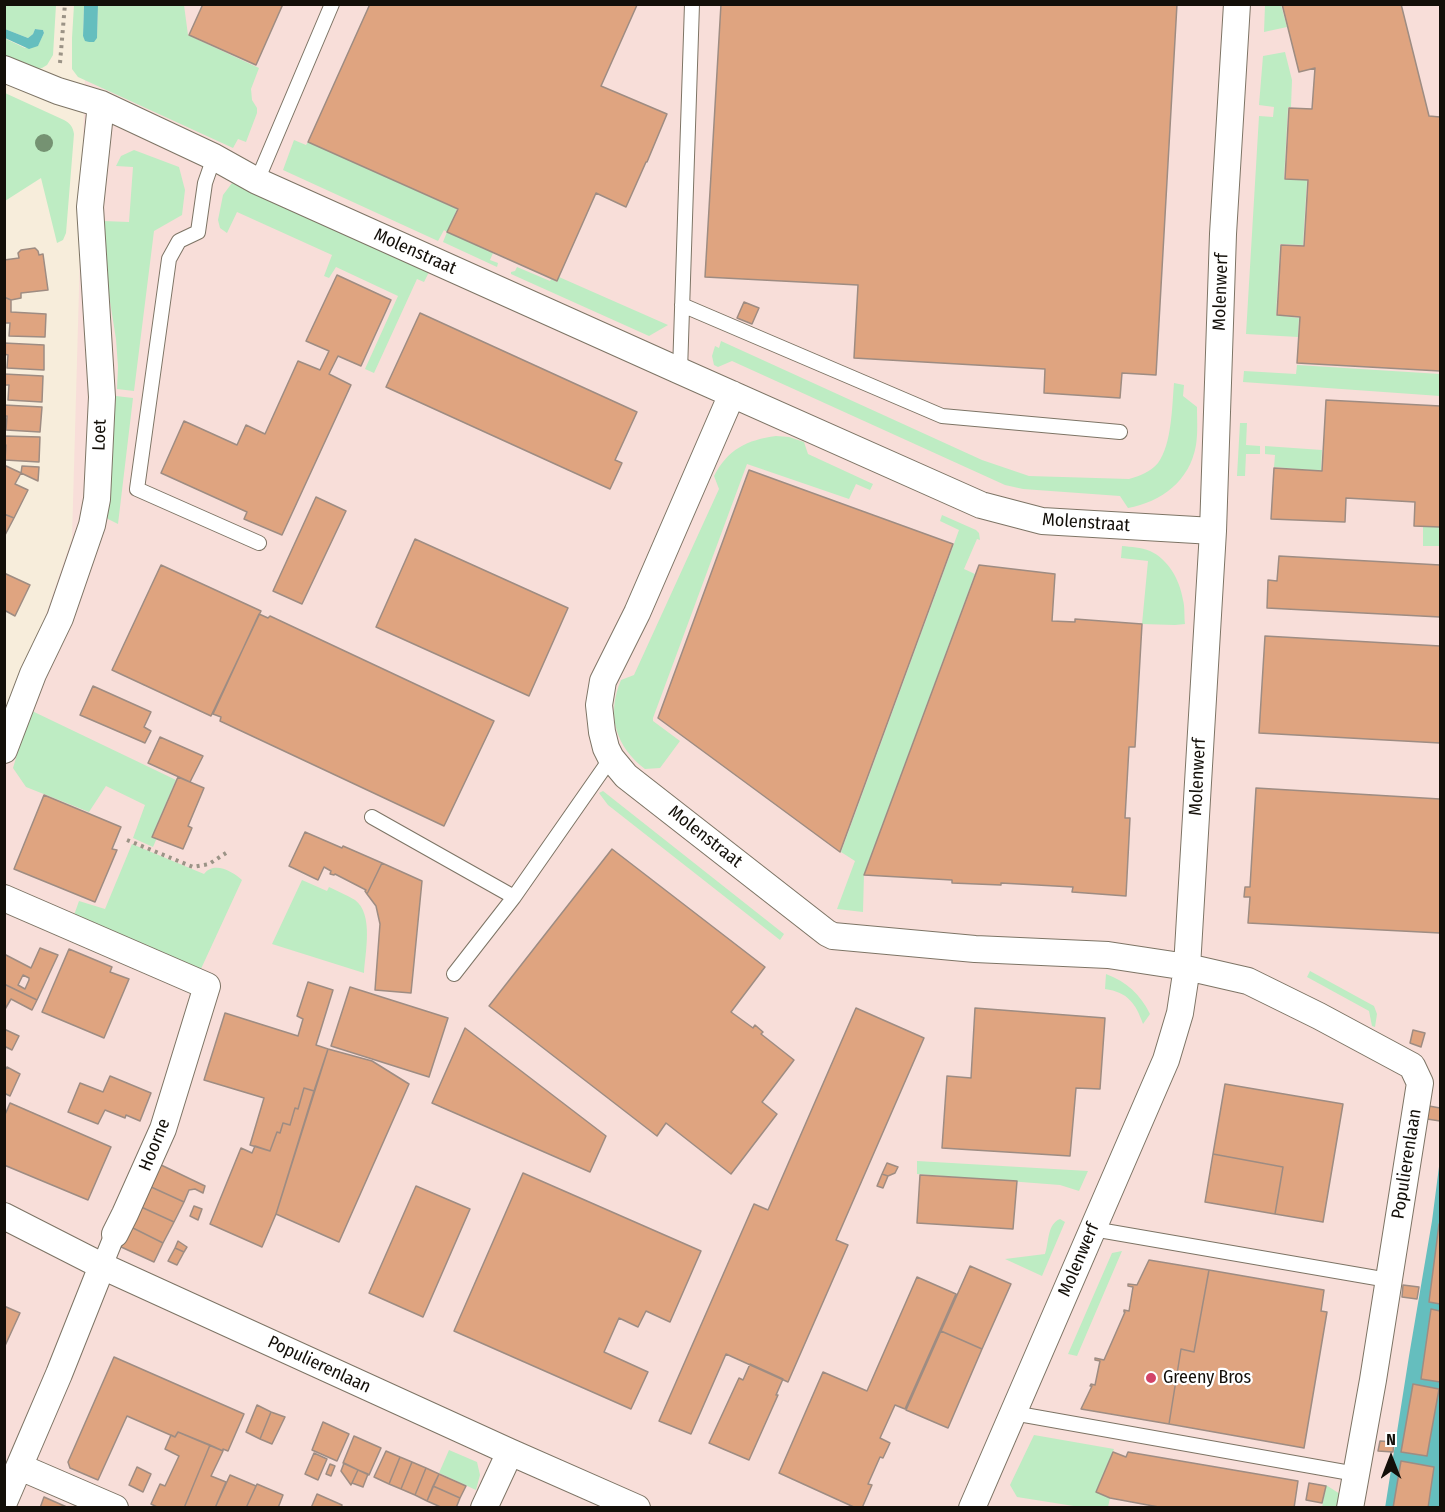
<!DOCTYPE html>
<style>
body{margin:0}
#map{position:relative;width:1445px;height:1512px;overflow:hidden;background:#f7eddb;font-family:"Fira Sans Condensed",sans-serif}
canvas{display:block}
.frame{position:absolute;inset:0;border:6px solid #130f09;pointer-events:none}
.north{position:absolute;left:1361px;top:1428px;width:60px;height:60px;-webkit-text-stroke:4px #fff;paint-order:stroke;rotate:0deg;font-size:16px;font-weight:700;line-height:24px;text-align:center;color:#130f09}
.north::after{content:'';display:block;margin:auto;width:21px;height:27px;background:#130f09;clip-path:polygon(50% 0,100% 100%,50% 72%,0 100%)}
</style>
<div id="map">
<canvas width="1445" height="1512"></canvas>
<div class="frame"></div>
<div class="north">N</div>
</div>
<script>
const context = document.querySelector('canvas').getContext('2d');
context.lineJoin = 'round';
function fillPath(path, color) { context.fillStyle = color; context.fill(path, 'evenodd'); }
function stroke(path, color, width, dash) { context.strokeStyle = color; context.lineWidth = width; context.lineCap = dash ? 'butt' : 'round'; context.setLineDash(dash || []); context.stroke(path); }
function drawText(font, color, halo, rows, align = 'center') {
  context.font = font + ' "Fira Sans Condensed",sans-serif'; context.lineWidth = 4.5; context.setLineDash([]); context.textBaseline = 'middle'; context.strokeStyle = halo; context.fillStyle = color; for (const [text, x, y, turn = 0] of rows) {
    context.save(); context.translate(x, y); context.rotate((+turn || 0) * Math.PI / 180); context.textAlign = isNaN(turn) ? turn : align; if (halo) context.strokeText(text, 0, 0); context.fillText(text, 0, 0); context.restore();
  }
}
fillPath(new Path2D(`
 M87,5h1353v1502l-1435,1v-773l67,-197z`), '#f8ded9');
fillPath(new Path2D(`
 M40,4l3,2 13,-1 -3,50 -6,10 -5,3 -5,1 -32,-11 -1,-20 21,10 13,-3 6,-12 -1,-3 -8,-1 -2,5 -5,4 -23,-9v-24z
 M74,5h10l-1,31 6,6 8,-4 1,-33h86l4,30 71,33 -8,21 1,11 5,8v5l-11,29 -8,-3 -5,9 -155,-71 -6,-8v-31z
 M1265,5h16l6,22 -23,5z
 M1285,52l7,28 -1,27h-3l-4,72 23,1 -4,65 -23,-1 -4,71 23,3 -1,19 -52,-3 13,-218 14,1 1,-10 -15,-2 4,-49z
 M5,93l59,27c6,3 9,7 10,14l-8,99 -3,7 -6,3 -16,-65 -36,23z
 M294,140l12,5 2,-3 149,67 -9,23 45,21 -3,7 8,3 -1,4 -54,-25 4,-10 -3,-2 -6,11 -155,-71z
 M134,150l45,17 6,23 -3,25 -28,16 -20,160 -17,-2 1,-22 -2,-28 -9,-56 -4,-62 26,1 4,-55 -17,-1 5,-10z
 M232,183l197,89 -5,10 -7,-3 -43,94 -9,-4 33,-73 -62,-29 -7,11 -5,-2 8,-21 -95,-43 -10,21 -7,-5 -2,-8 5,-25z
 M517,267l33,14 1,-2 6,3 2,-5 109,48 -19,11 -138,-62v-2l4,-1z
 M721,341l261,119 47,16 100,3c11,-3 21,-7 29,-16 14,-19 14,-57 16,-80l10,2 -1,11 14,11c0,13 1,26 -1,38 -6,36 -35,57 -68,63l-8,-12 -97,-7 -18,-4 -273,-124 -14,6 -4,-2 -2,-9 3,-10 4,2z
 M1297,365l143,9v22l-197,-14 1,-11 52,3z
 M116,396l17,2 -15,126 -10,-5 -4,-7z
 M1240,423h7l-1,22 14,1v8h-14l-1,22h-8z
 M776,436l13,1 15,5 4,12 65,30 -3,6 -14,-6 -7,15 -102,-35 -94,254v3l27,20 -20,27 -15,1c-29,-22 -39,-54 -24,-89l13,-5 85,-186 -5,-13c14,-27 33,-36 62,-40z
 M1265,446l57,4 -1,21 -47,-4 1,-12 -10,-1z
 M942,515l34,15 3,3 1,7 -3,-1 -13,30 11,5 -111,300 -1,38 -26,-3 18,-48 -14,-9 118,-322 -19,-9z
 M1423,526l17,1v19h-17z
 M1122,546c9,1 19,1 28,5 18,8 30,29 33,49 2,7 1,16 2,24l-10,1 -33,-1 6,-63 -27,-3z
 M30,710l146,70 -21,49 4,4 -6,14 -20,-9 12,-33 -39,-19 -17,26 -63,-25 -13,-19z
 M603,791l181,143 -4,6 -172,-135 -9,-12z
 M132,844l72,30c10,-13 28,-3 38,6l-42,91 -127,-53 6,-17 26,8z
 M302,880l25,11 2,-4c8,4 18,8 26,13 19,14 10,53 9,73l-92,-29z
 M1310,971l64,35 3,8 -2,13 -3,-1 -3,-15 -62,-34z
 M1106,974c21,8 34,20 44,40l-7,10c-7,-20 -15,-32 -38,-35z
 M917,1161l171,10 -9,20 -19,-6 -143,-11z
 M1060,1219l5,3 -23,54 -37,-17 40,-5c4,-11 2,-30 15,-35z
 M1122,1251l-45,105 -9,-2 44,-101z
 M1034,1435l80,14 -18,43 14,6 -2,9h-28l-63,-10 -7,-12z
 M449,1450l28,12 3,13 -4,15 -37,-17z
 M1326,1485l14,9 -3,13 -15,1z`), '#beecc3');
fillPath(new Path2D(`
 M84,5h14l-1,33 -3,4h-5l-4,-1 -2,-5z
 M5,29l23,9 5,-4 2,-5 8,1 1,3 -6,13 -9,3 -24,-11z
 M1440,1159v348l-55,1 24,-152 23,-135z`), '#65bebe');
const building = new Path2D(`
 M203,4h80l-27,61 -67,-30z
 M370,4l267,1 -36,81 66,28 -20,48h-1l-20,45 -30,-14 -39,88 -110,-49 11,-23 -150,-67z
 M721,4h456l-21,371 -34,-2 -2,25 -76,-5 1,-24 -191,-11 4,-73 -153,-8z
 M1282,4h119l28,112 11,1v254l-143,-8 3,-46 -23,-2 4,-70 23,1 4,-66 -23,-1 4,-71 23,1 3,-41 -16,4z
 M35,248l3,3 1,4 4,-1 5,36 -27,3v5l-10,2 -7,-3v-37l15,-2 -1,-5 3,-3z
 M337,275l54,25 -30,66 -23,-10 -9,18 22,11 -69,150 -38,-16 3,-7 -86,-39 23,-52 53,24 9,-20 19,9 33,-73 22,9 9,-19 -23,-10z
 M4,297l7,3v12l35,2 -1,23 -36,-1 1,-13h-6z
 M744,302l15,6 -7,16 -15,-6z
 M420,313l217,99 -22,48 7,3 -12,26 -224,-102z
 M4,343l40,2v25l-37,-2 1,-13 -4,-1z
 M4,374l39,2 -1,26 -34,-2 1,-15h-5z
 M1326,400l114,6v121l-26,-1 1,-24 -69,-4 -1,24 -74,-3 3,-51 48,3z
 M4,405l38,2 -2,25 -34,-2 1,-14h-3z
 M4,436l36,1 -1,25 -34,-2 1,-15h-2z
 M4,465l17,8 -6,11 13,6 -14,28 -10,-4z
 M22,466l17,1 -1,14 -17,-8z
 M749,470l204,74 -113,308 -182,-134z
 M316,497l30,14 -44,93 -29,-13z
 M4,514l10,4 -10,19z
 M415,539l153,69 -39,88 -153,-69z
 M1279,556l161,9v52l-173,-9 1,-28 9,1z
 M161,565l100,46 -50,105 -99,-46z
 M979,565l76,9 -3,47 23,1v-3l67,5 -7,123h-6l-4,71h5l-4,78 -54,-4 1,-5 -72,-4v2l-49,-2v-3l-88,-5z
 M4,573l26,12 -15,31 -11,-6z
 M259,614l9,4 2,-2 224,105 -50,105 -224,-105 1,-4 -8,-3z
 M1265,636l175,10v97l-181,-10z
 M93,686l58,26 -7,15 7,4 -6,12 -65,-28z
 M160,737l43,19 -13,26 -42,-19z
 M178,777l26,11 -16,38 4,2 -9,21 -31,-12z
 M1256,788l184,11v134l-192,-10 2,-26h-6l1,-10h5z
 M44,795l77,32 -9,22 5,1 -22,52 -81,-33z
 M305,832l37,16 1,-2 39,17 -15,31 -2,-3 1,-1 -31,-16 -1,1 -4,-1 1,-3 -7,-4 -6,13 -29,-14z
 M612,849l153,118 -34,45 22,16 2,-3 8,7 -2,2 33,26 -32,42 15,12 -46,60 -65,-51 -9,13 -168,-130z
 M382,863l40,18 -11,112 -36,-3 5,-66 -4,-18 -9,-12z
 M40,948l18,7 -21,45 -33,-16v-30l27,14zM23,975l6,3v2l-4,9 -7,-4z
 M69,949l43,18 -2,5 19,7 -25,59 -62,-26z
 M308,982l25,8 -17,55 12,4 -14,42 -10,-3 -6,21 -3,-1 -5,17 -7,-2 -3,10 -3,-1 -7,19 -20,-6 14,-47 -60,-18 21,-67 73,23 5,-17 -6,-3z
 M4,984l33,16 -5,10 -21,-11 -7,12z
 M350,987l98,31 -19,59 -98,-31z
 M856,1008l68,30 -88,202 12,5 -60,137 -62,-28 -35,80 -32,-13 95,-217 14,6z
 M975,1008l130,10 -5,71 -24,-1 -6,68 -128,-8 5,-72 24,2z
 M465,1028l141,108 -16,36 -158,-69z
 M4,1029l15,7 -7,14 -8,-4z
 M1413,1030l12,3 -4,14 -11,-4z
 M328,1049l44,12 37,23 -70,158 -63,-28z
 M7,1067l13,7 -10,22 -6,-3v-21z
 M110,1076l41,17 -11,28 -14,-6 -1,3 -20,-8 -7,14 -30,-12 12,-29 23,9z
 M1225,1084l118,20 -20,118 -48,-8 8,-47 -70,-13z
 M304,1088l10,3 -38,123 -14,33 -52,-23 31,-76 11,5 3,-7 15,5 7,-19 3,1 3,-10 7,2 5,-17 3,1z
 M10,1103l101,44 -23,53 -84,-35v-48z
 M1429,1106l11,2v13l-13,-2z
 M1213,1154l70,13 -8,47 -70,-12z
 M887,1163l11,4 -3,6 -7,3 -6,-2z
 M159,1164l46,22 -2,7 -8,-4 -6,1 -5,12 -35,-16z
 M523,1173l178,78 -31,71 -24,-11 -8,16 -19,-9 -15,34 44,20 -17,37 -177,-78z
 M882,1174l6,2 -5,12 -6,-2z
 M920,1175l97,6 -4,48 -96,-6z
 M149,1186l35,16 -10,20 -35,-16z
 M416,1186l54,23 -47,108 -54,-24z
 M139,1206l35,16 -11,21 -34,-17z
 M194,1206l8,3 -4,11 -8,-4z
 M1439,1224h1v80l-11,-2z
 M129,1226l34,17 -9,19 -35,-16z
 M178,1241l9,6 -3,5 -9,-4z
 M175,1248l9,4 -7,13 -9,-4z
 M1149,1260l60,10 -15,82 -13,-3 -12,75 -88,-15 11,-23h-2l1,-2 4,1 5,-24 -5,-1v-2l9,2 21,-48h-1v-2l5,1 4,-24 -5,-1v-2l9,1z
 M970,1266l41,18 -29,65 -41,-18z
 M1209,1270l115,20 -3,21 6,1 -23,136 -135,-24 12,-75 13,3z
 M917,1277l39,17 -51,115 -10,-4 -15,33 10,5 -7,15 -3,-1 -12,27 4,1 -10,23h-6l-77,-35 44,-101 44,19z
 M1403,1285l16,2 -2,12 -15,-2z
 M4,1306l16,7 -16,35z
 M1431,1309l9,2v71l-19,-3z
 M941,1331l41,18 -34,79 -42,-18z
 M114,1357l130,57 -16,37 -5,-2v2l-45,-19 -3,5 -48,-21 -29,64 -28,-12 -2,-6z
 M750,1364l33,15 -7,16h2l-29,65 -40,-17 30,-65 4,2z
 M1413,1384l26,5 -12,67 -26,-4z
 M257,1405l14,7 -11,27 -14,-7z
 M271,1412l14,5 -13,27 -12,-5z
 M323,1422l26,12 -12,27 -25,-11z
 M178,1432l32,13 -26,63h-25l-8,-4 9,-20 5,2 14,-30 -14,-7 6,-14 4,2z
 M354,1436l27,12 -12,27 -26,-12z
 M1380,1441l14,1 -1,10 -15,-1z
 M210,1445l13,6 -12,25 15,6 -11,26h-31z
 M386,1451l14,6 -11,27 -15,-7z
 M1113,1452l13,5 2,-5 170,29 -4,27h-130l-54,-10 -14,-6z
 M314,1453l13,6 -9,21 -13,-6z
 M400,1457l12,5 -11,27 -12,-5z
 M1401,1461l33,6 -6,41h-35z
 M412,1462l14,6 -11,27 -14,-6z
 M344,1463l14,7 -7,15 -10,-14z
 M330,1464l5,2 -4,10 -5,-2z
 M137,1467l14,7 -8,18 -14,-7z
 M426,1468l13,6 -12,27 -12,-6z
 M358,1470l10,4 -5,13 -11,-4z
 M439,1474l27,12 -6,12 -27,-12z
 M230,1475l26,11 -10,22h-31z
 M1309,1483l17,3 -4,17 -16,-3z
 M257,1484l26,11 -5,13h-32z
 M433,1486l27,12 -4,10h-13l-16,-7z
 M317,1494l25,11 -1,3h-30z
 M44,1497l25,11h-29z`);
fillPath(building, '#dfa480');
stroke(building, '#9e8c82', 1.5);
const service = new Path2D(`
 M214,157l-9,26 -7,49 -19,9 -10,18 -32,230 122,54
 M257,181l75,-177
 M682,305l260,111 178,16
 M680,371l12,-367
 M372,817l142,80
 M454,974l60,-77 97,-139
 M1093,1229l295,51
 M1013,1413l343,61`);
const pedestrian = new Path2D(`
 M102,1266l13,-32`);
const minor = new Path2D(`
 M4,69l54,22 43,13 113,53 43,24 423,190 301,134 61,16 171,10
 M732,394l-95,219 -34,68 -4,24 3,27 4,16 5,10 15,18 201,157 6,3 142,13 133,6 79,12 61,14 71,35 93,50 8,17 -47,297 -23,128
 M4,750l29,-76 27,-56 32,-93 5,-26 5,-102 -12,-190 11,-103
 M4,898l203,88 -44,143 -38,85 -10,20
 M4,1216l98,50 408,186 127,56
 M20,1467l95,41
 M4,1502l55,-128 43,-108
 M484,1508l26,-56
 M972,1508l194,-448 14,-47 7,-46 26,-436 10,-297 14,-230`);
stroke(service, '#7d7465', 16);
stroke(pedestrian, '#7d7465', 22);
stroke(minor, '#7d7465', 28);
stroke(new Path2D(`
 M60,63l5,-59
 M127,840l66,27 16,-3 17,-11`), '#9b9386', 4, [3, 4.5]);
stroke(service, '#fff', 14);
stroke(pedestrian, '#fff', 20);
stroke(minor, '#fff', 26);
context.fillStyle = '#759272';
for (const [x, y] of [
 [44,143]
]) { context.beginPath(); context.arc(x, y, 9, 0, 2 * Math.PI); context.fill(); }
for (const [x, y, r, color] of [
 [1151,1378,6,"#d24368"]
]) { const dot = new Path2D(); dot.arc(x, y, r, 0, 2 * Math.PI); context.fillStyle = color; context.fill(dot); stroke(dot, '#fff', 2); }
drawText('18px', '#130f09', '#fff', [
 ["Molenstraat",415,252,24],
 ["Molenwerf",1221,292,-88],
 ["Loet",100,435,-88],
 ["Molenstraat",1086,523,4],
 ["Molenwerf",1198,777,-87],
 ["Molenstraat",705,837,38],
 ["Hoorne",155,1145,-68],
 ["Populierenlaan",1407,1164,-81],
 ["Molenwerf",1079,1260,-67],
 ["Populierenlaan",319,1365,25]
]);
drawText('18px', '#130f09', '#fff', [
 ["Greeny Bros",1163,1378]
], 'left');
</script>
